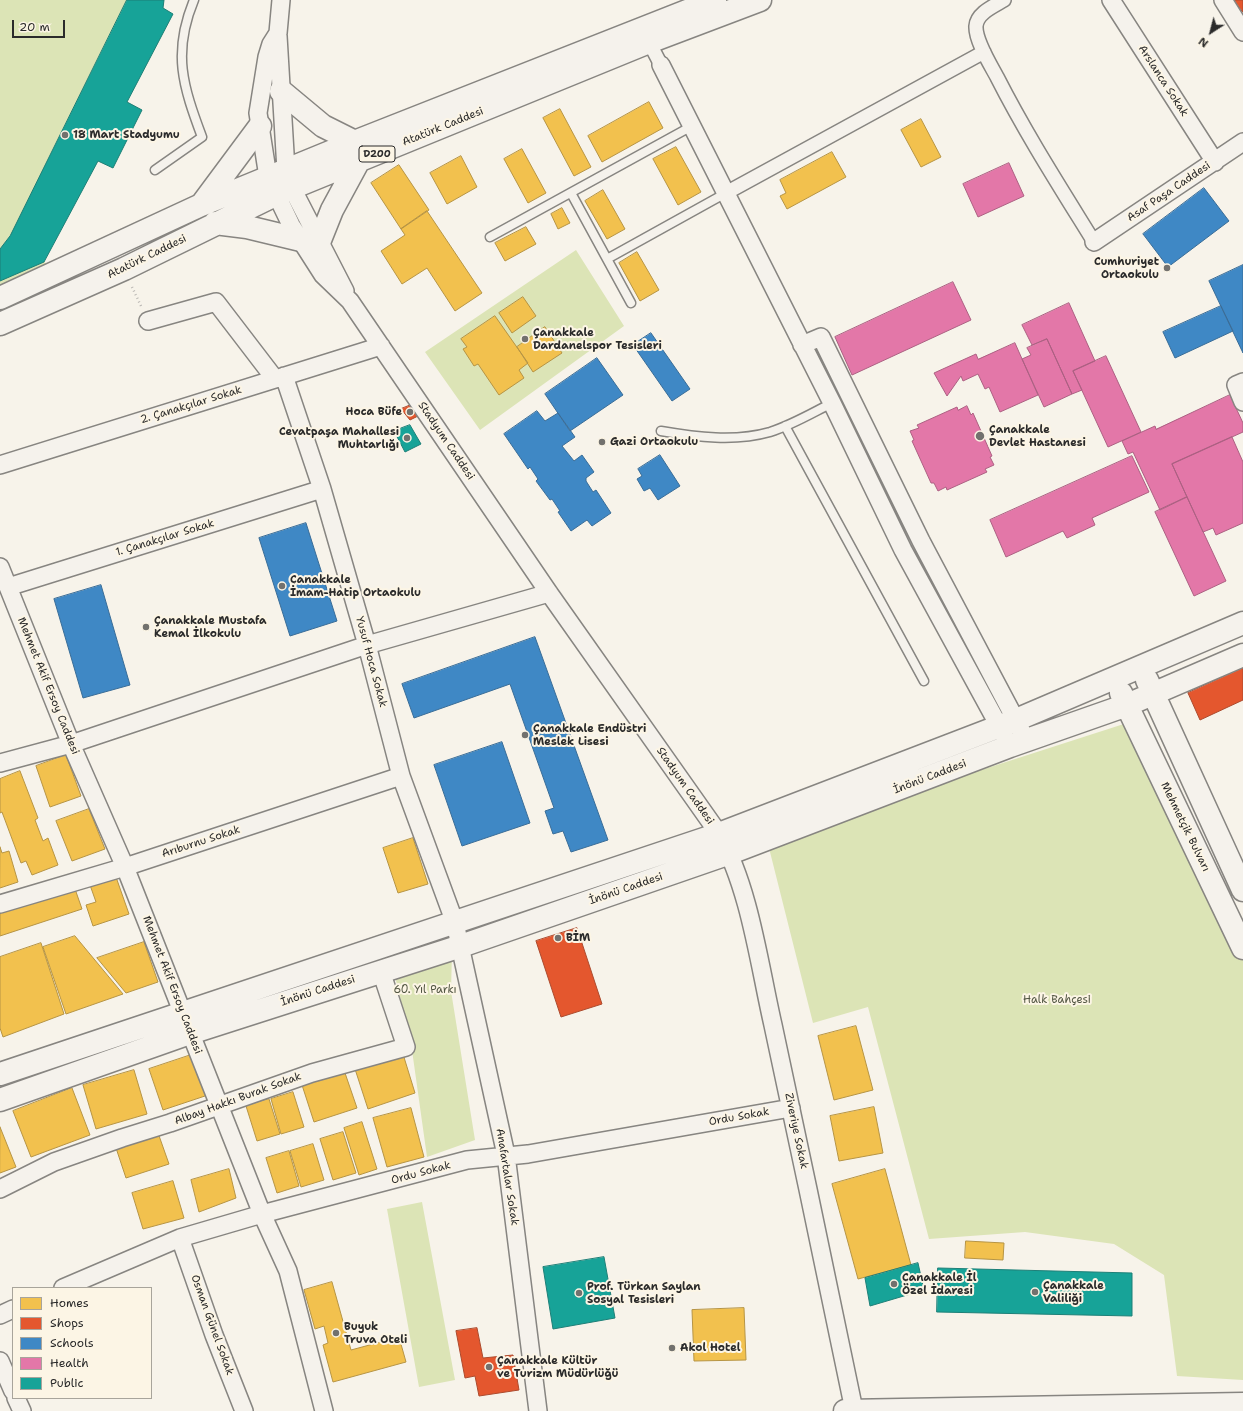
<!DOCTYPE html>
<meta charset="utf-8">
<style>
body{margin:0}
#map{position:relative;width:1243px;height:1411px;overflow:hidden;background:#f7f3ea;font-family:"Shantell Sans",sans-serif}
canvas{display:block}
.legend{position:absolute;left:12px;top:1287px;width:140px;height:112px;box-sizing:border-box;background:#fcf5e5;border:1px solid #a8a49b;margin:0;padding:5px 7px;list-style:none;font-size:12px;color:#2b2b2b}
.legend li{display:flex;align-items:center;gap:8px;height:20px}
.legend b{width:20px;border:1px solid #a8a49b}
.north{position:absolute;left:1191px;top:12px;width:40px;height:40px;-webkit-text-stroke:3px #fcf5e5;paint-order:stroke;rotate:216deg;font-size:11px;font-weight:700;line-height:16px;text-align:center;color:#2b2b2b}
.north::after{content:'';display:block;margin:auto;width:14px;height:18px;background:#2b2b2b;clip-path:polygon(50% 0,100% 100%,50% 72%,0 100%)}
.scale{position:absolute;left:12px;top:20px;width:53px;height:18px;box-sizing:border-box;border:2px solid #2b2b2b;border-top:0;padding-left:5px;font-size:12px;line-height:14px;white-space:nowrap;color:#2b2b2b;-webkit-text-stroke:3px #fcf5e5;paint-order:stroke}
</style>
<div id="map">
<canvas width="1243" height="1411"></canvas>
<ul class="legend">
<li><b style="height:11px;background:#f2c14e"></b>Homes</li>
<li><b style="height:11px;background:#e4572e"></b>Shops</li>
<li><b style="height:11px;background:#3f88c5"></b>Schools</li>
<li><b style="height:11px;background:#e377a8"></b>Health</li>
<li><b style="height:11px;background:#17a398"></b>Public</li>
</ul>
<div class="north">N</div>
<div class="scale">20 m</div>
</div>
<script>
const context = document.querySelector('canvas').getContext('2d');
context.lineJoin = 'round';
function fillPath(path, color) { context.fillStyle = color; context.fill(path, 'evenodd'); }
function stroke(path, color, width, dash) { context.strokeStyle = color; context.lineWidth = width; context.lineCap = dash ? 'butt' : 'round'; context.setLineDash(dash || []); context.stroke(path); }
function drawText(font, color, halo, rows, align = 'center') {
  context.font = font + ' "Shantell Sans",sans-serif'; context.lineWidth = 4; context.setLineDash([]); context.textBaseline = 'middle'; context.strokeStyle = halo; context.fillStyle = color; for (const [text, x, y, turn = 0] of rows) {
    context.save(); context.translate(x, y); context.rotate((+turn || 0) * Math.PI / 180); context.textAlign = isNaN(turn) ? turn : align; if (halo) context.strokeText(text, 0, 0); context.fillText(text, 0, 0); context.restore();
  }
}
fillPath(new Path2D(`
 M0,0h164l-1,8 10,6 -46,88 15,8 -29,58 -15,-7 -54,100 5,7 -49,19z
 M576,250l48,76 -144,104 -55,-78z
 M1130,722l113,237v421l-66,-4 -13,-101 -50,-31 -89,-12 -96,7 -61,-232 -55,16 -45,-179 179,-63z
 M452,953l-1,38 24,149 -48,17 -16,-114 -17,-71z
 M422,1202l33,178 -36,7 -32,-178z`), '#dce4b6');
const homes = new Path2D(`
 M649,102l14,26 -61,34 -14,-26z
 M560,109l31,58 -17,9 -31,-58z
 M921,119l20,38 -20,10 -20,-37z
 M676,147l25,45 -23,13 -25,-46z
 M522,149l24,44 -18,10 -24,-44z
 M832,152l14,25 -59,32 -7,-13 6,-3 -6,-13z
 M461,156l16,31 -30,17 -17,-31z
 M399,165l30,45 -28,19 -30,-46z
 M603,190l22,39 -18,10 -22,-38z
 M562,208l8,15 -12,6 -7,-15z
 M427,211l55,82 -27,18 -28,-43 -25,16 -21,-33 24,-16 -4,-6z
 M526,227l10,17 -31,17 -10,-18z
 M637,252l22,38 -19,11 -21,-38z
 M523,297l13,19 -24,17 -13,-20z
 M495,316l33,47 -9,7 5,8 -25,17 -21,-31 -4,2 -11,-17 4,-2 -6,-8z
 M545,327l17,26 -29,19 -16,-25z
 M66,755l15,41 -31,11 -14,-41z
 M20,771l18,47 -3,2 8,21 5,-3 10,27 -26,10 -6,-14 -5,2 -19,-51 -2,1v-34z
 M89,809l16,40 -33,12 -16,-40z
 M413,838l15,46 -30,9 -15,-45z
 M0,847l2,6 7,-2 9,31 -18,6z
 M116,877l13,37 -36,12 -7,-21 10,-3 -6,-17z
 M74,886l8,23 -82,27v-26z
 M75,936l48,58 -57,20 -23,-67z
 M144,942l14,40 -32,11 -29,-35z
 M41,943l23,71 -61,23 -3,-9v-71z
 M856,1026l17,64 -39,10 -16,-64z
 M194,1054l14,41 -45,15 -14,-41z
 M403,1054l12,39 -47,16 -13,-40z
 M134,1070l13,44 -51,15 -13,-44z
 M344,1070l13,38 -43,14 -12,-37z
 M72,1088l18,47 -59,22 -18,-46z
 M293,1092l11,35 -23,7 -10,-35z
 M269,1099l11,35 -23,7 -11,-35z
 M874,1107l9,46 -44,8 -9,-45z
 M411,1108l13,49 -37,10 -14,-49z
 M362,1122l15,47 -18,6 -15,-47z
 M0,1127l16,40 -16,6z
 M157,1130l12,34 -43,14 -11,-33z
 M343,1132l13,41 -23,7 -13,-41z
 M313,1144l11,36 -23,7 -11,-36z
 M289,1151l10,35 -22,7 -11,-35z
 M229,1169l7,29 -37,14 -8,-32z
 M885,1169l26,96 -53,14 -26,-95z
 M173,1181l11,37 -41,11 -11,-36z
 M966,1241l38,2 -1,17 -38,-2z
 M332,1282l19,68 48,-13 7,25 -73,20 -10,-37 5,-2 -4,-17 -9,3 -11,-39z
 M744,1308l2,52 -52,1 -2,-51z`);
fillPath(homes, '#f2c14e');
stroke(homes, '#b69444', 1);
const shops = new Path2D(`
 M1234,0h9v12z
 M411,405l7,11 -8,4 -9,-11z
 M1243,668v32l-43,20 -12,-27z
 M577,928l25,76 -41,13 -25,-76z
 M477,1328l6,30 30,-3 6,35 -40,6 -4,-20 -10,2 -9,-47z`);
fillPath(shops, '#e4572e');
stroke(shops, '#ac4a2d', 1);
const schools = new Path2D(`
 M1204,188l25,33 -61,46 -25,-33z
 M1243,265v88l-34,-72z
 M1221,306l12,25 -58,27 -12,-26z
 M651,333l39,56 -18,12 -39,-56z
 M597,358l26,37 -53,36 -25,-37z
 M537,411l8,10 13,-8 17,24 -13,9 12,15 8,-6 12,17 -8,6v3l7,11 3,-2 15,23 -19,13 -5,-6 -16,11 -13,-19 2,-1 -8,-12 -2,1 -14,-19 2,-2 -8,-12 -2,2 -24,-35z
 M660,455l20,31 -22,14 -8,-12 -6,3 -7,-12 5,-3 -4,-7z
 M306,523l31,98 -47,15 -31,-98z
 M101,585l29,100 -47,13 -29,-99z
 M535,637l73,203 -37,12 -8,-21 -10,3 -8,-23 9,-3 -44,-124 -96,34 -12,-34z
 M502,742l28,81 -68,23 -28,-81z`);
fillPath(schools, '#3f88c5');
stroke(schools, '#396c97', 1);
const health = new Path2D(`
 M1009,163l15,33 -46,21 -15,-33z
 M953,282l18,38 -119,55 -17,-38z
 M1069,303l26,58 -22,10 9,19 -10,4 -25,-55 -15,6 -10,-20z
 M1047,339l25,55 -28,13 -22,-48 9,-4 -4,-7z
 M1015,343l23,52 -38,17 -11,-25 -4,2 -7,-15 -15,7 -2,-5 -14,20 -13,-23 42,-19 2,5z
 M1106,356l35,76 -33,15 -35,-76z
 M1230,395l13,28v9l-71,32 15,33 -27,13 -27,-58 -5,2 -6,-13 33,-15 1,3z
 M967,406l4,9 2,-2 19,43 -2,1 4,8 -9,4 2,3 -40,18 -1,-3 -8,4 -4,-8h-3l-19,-42 2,-1 -4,-9 9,-3 -2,-3 40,-18 1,3z
 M1232,437l11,25v61l-27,12 -3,-7 -10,4 -31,-68z
 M1132,456l17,36 -57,26 3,7 -28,13 -4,-7 -57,26 -16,-37z
 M1187,497l39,84 -32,15 -39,-84z`);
fillPath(health, '#e377a8');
stroke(health, '#ac6082', 1);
const public = new Path2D(`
 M127,0h37l-1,8 10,6 -46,88 15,8 -29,58 -15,-7 -54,101 -44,19v-32l10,-13z
 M410,425l11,19 -16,8 -11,-21z
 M604,1257l11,61 -62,11 -10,-62z
 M918,1263l6,27 -54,16 -5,-28z
 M938,1268l194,5v43l-195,-4z`);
fillPath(public, '#17a398');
stroke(public, '#1d7f77', 1);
const service = new Path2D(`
 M155,170l47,-33c-19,-51 -30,-84 -8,-137
 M571,193l60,110
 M490,237l202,-111
 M607,259l119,-66
 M785,426l139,255
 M661,431c35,6 74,11 109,1 22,-7 42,-19 62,-29`);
const pedestrian = new Path2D(`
 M1004,0c-10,6 -27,13 -28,26 -1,14 14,38 21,51 29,57 63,110 97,165
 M649,42l12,23
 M726,193l258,-141`);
const minor = new Path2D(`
 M281,0l-3,33 -7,11 -4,13 -9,56 10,64 23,48 32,50 27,26 199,292 170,241c31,55 40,130 54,191 28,128 54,257 81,385
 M1111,0l104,162
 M1223,0l20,32
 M278,36l8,134 6,18 53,103
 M661,65l171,338 71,147 102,187
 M1094,242l149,-100
 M148,321l68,-19 59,77
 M802,345l19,-8 100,204 100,189
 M284,376l38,113 45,156 34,131 54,147 51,232 32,256
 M1243,382l-7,3 7,17
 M0,465l381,-119
 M0,567l71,177 54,123 137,347 26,57 36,140
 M8,587l314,-98
 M0,763l71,-19 296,-99 182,-52
 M0,904l125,-37 276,-91
 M0,1189l54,-27 68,-24 48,-15 142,-50 94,-26 -25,-76
 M180,1238l34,97 30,76
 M63,1288l117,-50 82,-24 205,-54 61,-6 263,-46
 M0,1315l13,-6
 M0,1361l13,30
 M16,1398l6,13`);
const secondary = new Path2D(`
 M1147,680l96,210
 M1121,693l122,255
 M0,1074l719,-240 297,-114 227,-97
 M0,1100l190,-67 271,-87 269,-93 280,-107 117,-41 116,-50
 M845,1411l398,-7`);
const trunk = new Path2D(`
 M281,91l42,35 32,16
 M202,204l58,-78
 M215,223l32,4 54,13
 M320,240l12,-30 26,-48
 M0,298l201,-93 161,-66 353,-139
 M0,324l124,-55 153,-75 372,-152 111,-42`);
stroke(service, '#878581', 11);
stroke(pedestrian, '#878581', 16);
stroke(minor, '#878581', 20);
stroke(secondary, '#878581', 25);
stroke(trunk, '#878581', 25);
stroke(new Path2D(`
 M132,287l9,19`), '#bbb8b4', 2.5, [1, 3]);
stroke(service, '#f5f2ec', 8);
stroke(pedestrian, '#f5f2ec', 13);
stroke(minor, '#f5f2ec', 17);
stroke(secondary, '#f5f2ec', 22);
stroke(trunk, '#f5f2ec', 22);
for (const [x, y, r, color] of [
 [65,135,4,"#72716e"],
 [1167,268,4,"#72716e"],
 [525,339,4,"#72716e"],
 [410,412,4,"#72716e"],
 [980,436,5,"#72716e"],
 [407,438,4,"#72716e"],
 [602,442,4,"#72716e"],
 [282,586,4,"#72716e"],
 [146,627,4,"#72716e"],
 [525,735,4,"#72716e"],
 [558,938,4,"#72716e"],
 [894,1284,4,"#72716e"],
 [1035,1292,4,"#72716e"],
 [579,1293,4,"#72716e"],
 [336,1333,4,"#72716e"],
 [672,1348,4,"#72716e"],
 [489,1367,4,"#72716e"]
]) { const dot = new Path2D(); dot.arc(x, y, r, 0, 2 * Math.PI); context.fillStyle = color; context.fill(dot); stroke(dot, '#fcf5e5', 1.5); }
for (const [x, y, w] of [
 [377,154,36]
]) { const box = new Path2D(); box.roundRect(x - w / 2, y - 8, w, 16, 3); context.fillStyle = '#fcf5e5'; context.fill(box); stroke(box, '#2b2b2b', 1); }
drawText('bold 10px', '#2b2b2b', null, [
 ["D200",377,154]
]);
drawText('11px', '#2b2b2b', '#fcf5e5', [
 ["Arslanca Sokak",1163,81,57],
 ["Atatürk Caddesi",443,127,-22],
 ["Asaf Paşa Caddesi",1169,192,-34],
 ["Atatürk Caddesi",147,257,-26],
 ["2. Çanakçılar Sokak",191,405,-17],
 ["Stadyum Caddesi",446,441,56],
 ["1. Çanakçılar Sokak",165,538,-17],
 ["Yusuf Hoca Sokak",371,662,75],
 ["Mehmet Akif Ersoy Caddesi",48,686,68],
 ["İnönü Caddesi",930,777,-21],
 ["Stadyum Caddesi",685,786,55],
 ["Mehmetçik Bulvarı",1185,827,64],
 ["Arıburnu Sokak",201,842,-18],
 ["İnönü Caddesi",626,889,-19],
 ["Mehmet Akif Ersoy Caddesi",172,985,69],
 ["İnönü Caddesi",318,991,-18],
 ["Albay Hakkı Burak Sokak",238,1099,-20],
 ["Ordu Sokak",739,1117,-10],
 ["Ziveriye Sokak",796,1131,78],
 ["Ordu Sokak",421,1173,-15],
 ["Anafartalar Sokak",507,1177,81],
 ["Osman Günel Sokak",212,1325,70]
]);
drawText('bold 11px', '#2b2b2b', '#fcf5e5', [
 ["18 Mart Stadyumu",73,135],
 ["Cumhuriyet",1159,262,"right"],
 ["Ortaokulu",1159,275,"right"],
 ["Çanakkale",533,333],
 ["Dardanelspor Tesisleri",533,346],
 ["Hoca Büfe",402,412,"right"],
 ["Çanakkale",989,430],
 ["Devlet Hastanesi",989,443],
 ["Cevatpaşa Mahallesi",399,432,"right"],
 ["Muhtarlığı",399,445,"right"],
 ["Gazi Ortaokulu",610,442],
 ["Çanakkale",290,580],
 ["İmam-Hatip Ortaokulu",290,593],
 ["Çanakkale Mustafa",154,621],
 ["Kemal İlkokulu",154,634],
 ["Çanakkale Endüstri",533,729],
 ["Meslek Lisesi",533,742],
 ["BİM",566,938],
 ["Çanakkale İl",902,1278],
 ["Özel İdaresi",902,1291],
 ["Çanakkale",1043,1286],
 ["Valiliği",1043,1299],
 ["Prof. Türkan Saylan",587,1287],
 ["Sosyal Tesisleri",587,1300],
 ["Buyuk",344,1327],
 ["Truva Oteli",344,1340],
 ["Akol Hotel",680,1348],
 ["Çanakkale Kültür",497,1361],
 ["ve Turizm Müdürlüğü",497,1374]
], 'left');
drawText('11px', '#525643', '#fcf5e5', [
 ["60. Yıl Parkı",425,990],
 ["Halk Bahçesi",1057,1000]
]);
</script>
